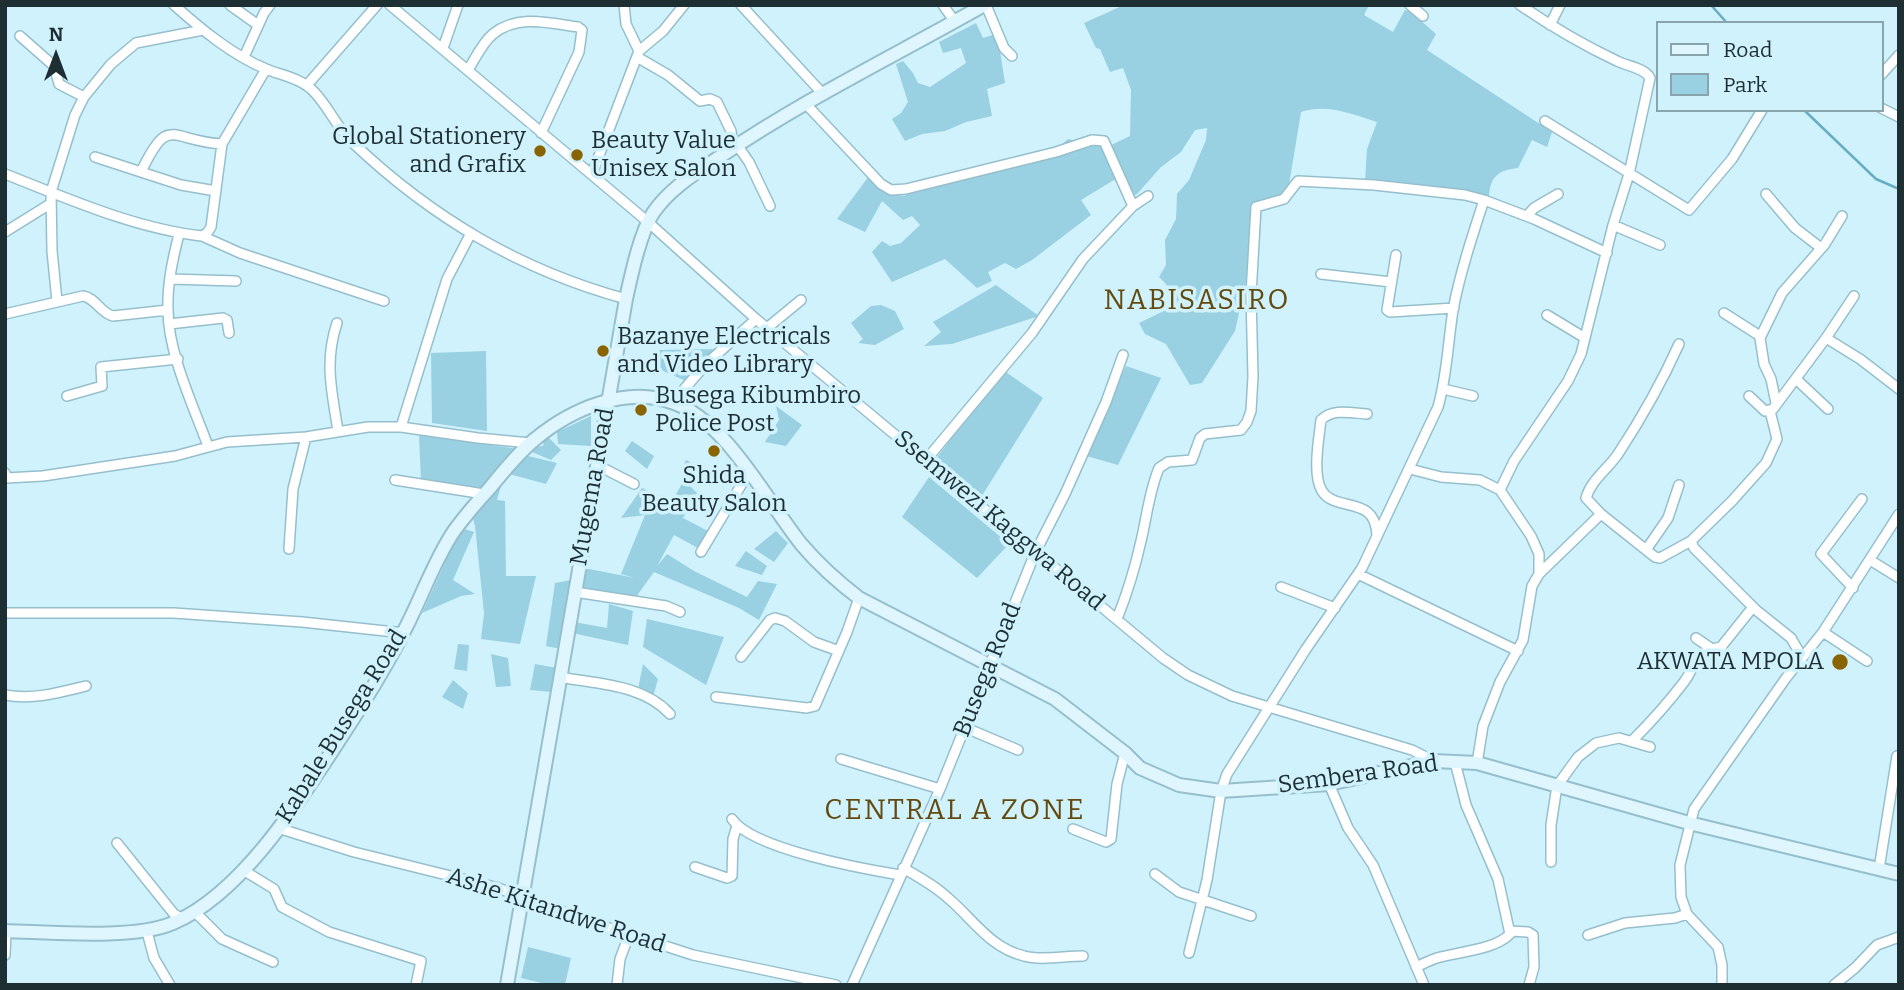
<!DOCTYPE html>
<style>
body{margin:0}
#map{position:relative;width:1904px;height:990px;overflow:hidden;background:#d0f2fd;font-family:Bitter,serif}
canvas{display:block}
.frame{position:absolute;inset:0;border:7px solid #1e2f34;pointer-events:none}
.legend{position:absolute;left:1656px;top:21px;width:228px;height:91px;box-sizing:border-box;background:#d0f2fd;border:2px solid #89a4ad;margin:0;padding:9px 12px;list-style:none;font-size:21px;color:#1e2f34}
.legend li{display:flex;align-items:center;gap:14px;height:35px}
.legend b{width:35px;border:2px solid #89a4ad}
.north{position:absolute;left:21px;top:21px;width:70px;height:70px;-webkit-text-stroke:5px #d0f2fd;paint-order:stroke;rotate:0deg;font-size:19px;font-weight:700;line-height:28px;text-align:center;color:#1e2f34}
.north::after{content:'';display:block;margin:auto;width:24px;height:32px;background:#1e2f34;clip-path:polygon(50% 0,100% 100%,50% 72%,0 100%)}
</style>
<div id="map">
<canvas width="1904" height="990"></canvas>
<div class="frame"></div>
<ul class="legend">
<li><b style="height:9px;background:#e0f6fe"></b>Road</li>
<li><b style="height:19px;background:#99d0e2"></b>Park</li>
</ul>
<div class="north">N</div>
</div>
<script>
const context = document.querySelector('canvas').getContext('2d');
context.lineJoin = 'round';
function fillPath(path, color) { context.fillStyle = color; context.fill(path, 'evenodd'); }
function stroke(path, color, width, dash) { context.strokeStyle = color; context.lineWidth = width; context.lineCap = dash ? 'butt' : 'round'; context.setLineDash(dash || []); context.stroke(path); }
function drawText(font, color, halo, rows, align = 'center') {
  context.font = font + ' Bitter,serif'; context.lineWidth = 7; context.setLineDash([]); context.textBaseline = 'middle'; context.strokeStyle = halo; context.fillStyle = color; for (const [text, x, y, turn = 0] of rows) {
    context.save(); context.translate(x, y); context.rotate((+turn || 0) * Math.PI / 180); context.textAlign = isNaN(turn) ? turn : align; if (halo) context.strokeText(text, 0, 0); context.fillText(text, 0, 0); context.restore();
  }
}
fillPath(new Path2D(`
 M1124,5h245l-5,10 29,17 12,-22 6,2 25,22 -9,16 125,82 -5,15 -15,-7 -14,28c-20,2 -28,9 -29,29l-35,-8 -89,-7 2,-33 10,-27c-25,-8 -50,-19 -76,-10l-15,91 -27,3 -7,49 -17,76 -33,52 -12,2 -24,-41 -21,-10 -6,-11 29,-14c5,-15 3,-21 -9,-32l7,-12 -1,-25 11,-21 1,-25 12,-14 17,-40 1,-12 -12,2 -14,22 -20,15 -24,27 -5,2 -8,-12 -10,-4 -33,20 10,15 -59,45 -16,9 -11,-6 -17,9 4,9 -15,7 -32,-29 -53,23 -20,-30 10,-11 8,5 11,-3 19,-18 -8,-9 -9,4 -21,-19 -17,31 -28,-13 32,-43 15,17 20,3 19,-9 39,-6 29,-10 42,-8 6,-6 22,-1v-11l7,-6 37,9 25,-12 1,-46 -8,-22 -13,4 -10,-23 -4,-1 -12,-25z
 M976,23l7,15 13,-4 3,10 6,39 -18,6 5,27 -26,6 -21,9 -23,3 -17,7 -13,-22 9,-6 7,-11 -12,-38 7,-3 10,12 5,10 12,4 36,-24 -5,-15 -18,5 -4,-11z
 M996,285l43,31 -87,28 -28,2 17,-14 -8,-10z
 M881,305l14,6 9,18 -29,16 -17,-2 5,-4 -12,-16 20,-17z
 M717,349l-31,32 -34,-15 7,-16z
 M486,351l1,80 -55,-8 -1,-70z
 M1126,366l35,12 -43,87 -35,-10z
 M1003,370l40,28 -63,101 -45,-39z
 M776,406l26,19 -16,21 -21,-4 14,-22z
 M591,416v30l-33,-2 -1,-12z
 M545,434l16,16 -10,10 -24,-10 3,-3 13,-1z
 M419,435l100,14 -41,41 -57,-8z
 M632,441l22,15 -7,13 -22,-18z
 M528,456l29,7 -11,21 -37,-10z
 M686,460l18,9 -7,13 -16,-11z
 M929,477l80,67 -32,34 -75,-61z
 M503,479l-6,21 8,1 1,75h30l-16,68 -39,-5 3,-26 -9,-87 -3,-12z
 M684,480l13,13 -14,25 27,14 -12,16 -24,-13 -17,31 10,-12 27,17 53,26 11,-16 19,3 -18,36 -20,-12 -85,-36 -18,25 -60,-8 8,-21 51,10 -14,-4 24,-59 -24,3 21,-30 41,19 -9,-9z
 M461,528l13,4 -21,48 22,14 -14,2 -39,17z
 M776,531l12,12 -14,19 -20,-13z
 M746,551l21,15 -5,9 -27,-9z
 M571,580l-10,69 -15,-3 9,-63z
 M609,604l24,7 -5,34 -56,-12 2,-11 33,6z
 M647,619l77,18 -18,48 -63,-38z
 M458,644l11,1 -2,26 -13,-2z
 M491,654l17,4 3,28 -15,1z
 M535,664l22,4 -5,24 -22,-2z
 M643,664l15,15 -5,18 -15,-8z
 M453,680l15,13 -5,16 -21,-12z
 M528,947l43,11 -6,27h-15l-29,-7z`), '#99d0e2');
stroke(new Path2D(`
 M1711,5l16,18
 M1804,110l72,69 23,10`), '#68aec3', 2.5);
const street = new Path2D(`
 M174,5c27,24 58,50 92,64 14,6 31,8 44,19 15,12 26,39 42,54 80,76 168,128 274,157
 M230,5l28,20
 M390,5l258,217 108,97 407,339 25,17 44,21 180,54 22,11
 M624,5l2,19 13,27
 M741,5l81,88
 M943,5l12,17
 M986,5l18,43 8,8
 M1410,5l13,11
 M1550,25l10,-20
 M20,36l34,30 5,18 25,13
 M443,48l15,-43
 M244,57l20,-44 6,-8
 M637,57l31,18 32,26 10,-2 7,3 14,29 2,16
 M468,70c7,-11 14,-27 25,-36 25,-20 56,-11 85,-7l4,3 -3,22 -38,81
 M1881,75l18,-20
 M307,85l70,-80
 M805,103l76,81 10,6 15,-1 150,-37 36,-12 12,1 29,65
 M1881,108l18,9
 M1545,121l144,89 43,-51 30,-49
 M737,145l12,17 21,44
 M95,157l46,15c28,-59 29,-31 81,-28
 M141,172l40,13 35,6
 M5,174c61,24 131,55 197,62l5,-3 4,-6 11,-83 44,-75
 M592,174l47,-123 24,-20 21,-26
 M1766,194l29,34 26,20
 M1527,216l7,-8 24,-14
 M1613,225l47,20
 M5,232l45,-28
 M179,234c-6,24 -12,50 -11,76 0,43 25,95 40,136
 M202,236l38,17 144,48
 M1396,255l-9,55 3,2 64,-4
 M1321,274l70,8
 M171,279l65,2
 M57,301l-5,-50 -1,-59 24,-77 9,-18 27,-33 25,-21 67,-13
 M1724,313l36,23
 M5,314l78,-18c13,2 17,17 30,20l55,-6
 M1547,315l38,23
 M337,323c-13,39 -5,69 1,108
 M169,324l54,-6 4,2 2,13
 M767,328l34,-28
 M1826,338l34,21 39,30
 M1679,344c-17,38 -38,75 -61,110 -10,15 -27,26 -32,44l15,16 54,43 5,1 31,-17 41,-40 34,-38 11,-24 -7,-28
 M1796,379l32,30
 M1443,389l30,7
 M67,396l35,-10 -1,-19 77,-8
 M1749,396l16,15 8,-2 53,-71 28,-42
 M673,402l32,-37 51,-46
 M1776,403l-5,-24 -7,-15 -4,-26 22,-45 43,-49 17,-28
 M1367,414c-16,-1 -34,-6 -46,6 -2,18 -9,55 1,71 14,22 53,3 55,44
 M401,427l46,-148 23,-44
 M926,460l106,-127 51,-74 50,-53 15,-10
 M597,465l37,19
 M1410,469l31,8 39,3 20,10 31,46 8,18v20
 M5,473l1,5 37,-2 132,-20 52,-14 79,-5 62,-10h33l77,11 52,5
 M395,480l89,14
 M1500,490l14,-29 54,-80 13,-27 32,-129 16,-51 21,-96c-5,-10 -23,-12 -33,-17 -34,-16 -66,-35 -97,-56
 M1691,541l3,7 62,62 35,28 11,19
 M289,549l4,-60 13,-52
 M1646,550l22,-32 11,-33
 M701,552l48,-80
 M1870,560l29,18
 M1358,574l160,77
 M1281,587l54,21
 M1853,588l-32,-34 41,-55
 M575,592l91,14 14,6
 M5,613h169l128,9 102,11
 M1117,619c10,-25 18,-51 24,-78 6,-25 8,-49 18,-73l9,-6 24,-2 8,-22 5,-4 36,-4 6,-8 4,-11 2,-35 -2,-81 5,-88 28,-8 14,-18 76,4 91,10 19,5
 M1823,632l44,29
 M1696,638l16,11 9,-2 32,-40
 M741,657l29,-37 5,-2 10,3 29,21 25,9
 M560,677c36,7 83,7 110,37
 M5,695c28,5 53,-2 81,-9
 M716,697l91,11 8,-2 32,-74 12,-34
 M966,728l52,22
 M1632,741c19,-19 36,-38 52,-59 12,-15 5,-21 27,-34
 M841,759l99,30
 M1477,763l6,-37 17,-44 23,-42 9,-54 7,-12 62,-60
 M1329,784l19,44 25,37 51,120
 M732,819c20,30 132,50 168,56
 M278,828l76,24 141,35 96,35 102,33 143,30
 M1073,829l33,13 5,-3 6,-55 8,-31
 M117,843l57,71 9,5
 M1551,862v-37l6,-39 21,-29 18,-14 23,-5 31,9
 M695,867l32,11 5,-2 1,-37 4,-13
 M903,868c16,9 32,18 45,30 25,21 42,50 76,58 17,5 40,0 59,0
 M1879,869l18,-113
 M243,870l31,19 8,18 47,25 92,29 -5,24
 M1155,874l24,18 72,24
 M194,911l28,28 51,23
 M1510,931l18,1 5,3 1,32 -5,18
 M147,932l7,26 16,27
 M1588,935l37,-12 50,-5 12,-4
 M1189,953l18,-73 14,-89 6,-17 79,-125 56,-81 76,-161c9,-31 10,-65 15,-97 7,-37 19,-73 31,-110l50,19 73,34
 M5,955l1,-24
 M1416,967c7,-3 14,-7 21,-9 20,-6 58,-8 73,-24l-12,-55 -32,-74 -11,-43
 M617,985l3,-26 9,-24
 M852,985l88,-196 95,-236 30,-59 41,-92 17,-47
 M1722,985v-20l-4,-18 -31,-33 -6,-17 -1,-32 14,-56 92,-131 37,-46 76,-118
 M1834,985l21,-17 22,-23 22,-8`);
const secondary = new Path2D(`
 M5,931c44,1 130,9 168,-8 68,-29 126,-121 165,-181 23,-35 46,-71 65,-109 18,-33 30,-71 51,-102 11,-15 23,-29 35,-42 14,-17 28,-35 45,-49 37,-31 92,-55 140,-37 53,19 94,100 128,142 17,20 36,37 57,53l196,101 70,54 15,15 39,17 42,6 108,-7 105,-23 43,2 212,60 210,51
 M507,985l119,-686c5,-23 14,-66 27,-86 17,-25 44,-41 68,-57 84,-57 175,-101 263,-151`);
stroke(street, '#96bfcd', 12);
stroke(secondary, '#96bfcd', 16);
stroke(street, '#fff', 9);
stroke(secondary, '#e0f6fe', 12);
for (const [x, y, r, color] of [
 [540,151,7,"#896401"],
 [577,155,7,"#896401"],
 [603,351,7,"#896401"],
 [641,410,7,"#896401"],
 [714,451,7,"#896401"],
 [1840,662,9,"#896401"]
]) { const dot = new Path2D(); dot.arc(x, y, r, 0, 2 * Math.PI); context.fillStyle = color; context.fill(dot); stroke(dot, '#d0f2fd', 2.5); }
drawText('24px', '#1e2f34', '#d0f2fd', [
 ["Global Stationery",526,137,"right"],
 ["and Grafix",526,165,"right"],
 ["Beauty Value",591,141],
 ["Unisex Salon",591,169],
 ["Bazanye Electricals",617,337],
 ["and Video Library",617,365],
 ["Busega Kibumbiro",655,396],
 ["Police Post",655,424],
 ["Shida",714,476,"center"],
 ["Beauty Salon",714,504,"center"],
 ["AKWATA MPOLA",1824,662,"right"]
], 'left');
drawText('24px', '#1e2f34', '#d0f2fd', [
 ["Mugema Road",593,487,-80],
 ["Ssemwezi Kaggwa Road",999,521,40],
 ["Busega Road",988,670,-68],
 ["Kabale Busega Road",342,727,-58],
 ["Sembera Road",1358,775,-8],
 ["Ashe Kitandwe Road",556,911,18]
]);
context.letterSpacing = '2px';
drawText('28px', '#634a0f', '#d0f2fd', [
 ["NABISASIRO",1197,301],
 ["CENTRAL A ZONE",955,811]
]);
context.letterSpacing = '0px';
</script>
